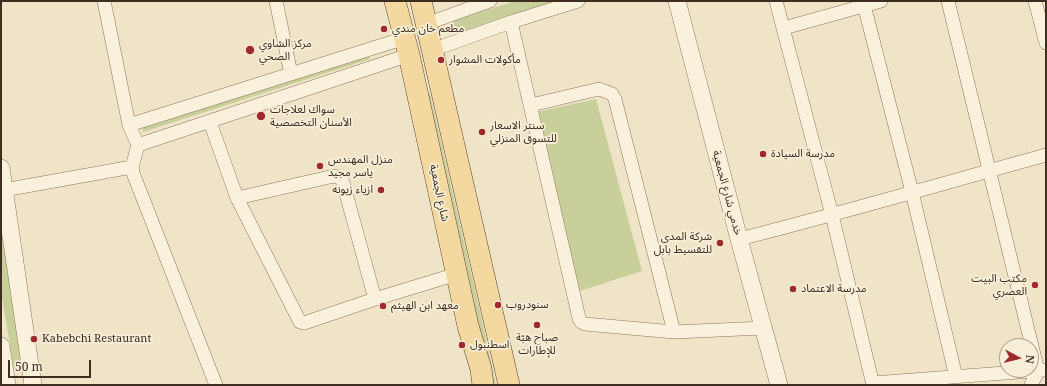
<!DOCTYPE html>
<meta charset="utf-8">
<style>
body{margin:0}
#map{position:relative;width:1047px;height:386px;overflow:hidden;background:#f0e4c8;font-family:"Noto Serif",serif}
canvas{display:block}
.frame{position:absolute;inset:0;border:2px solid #3d2e20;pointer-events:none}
.north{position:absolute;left:999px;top:338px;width:40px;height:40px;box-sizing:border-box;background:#f7eed8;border:1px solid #ada18e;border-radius:50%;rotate:97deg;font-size:11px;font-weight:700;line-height:16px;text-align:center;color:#3d2e20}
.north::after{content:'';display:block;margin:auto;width:14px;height:18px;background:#9e2a2b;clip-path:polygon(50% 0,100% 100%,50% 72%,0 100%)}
.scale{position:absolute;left:8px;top:360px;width:83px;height:18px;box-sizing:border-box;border:2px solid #3d2e20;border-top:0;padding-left:5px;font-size:12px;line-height:14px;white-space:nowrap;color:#3d2e20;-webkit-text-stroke:3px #f7eed8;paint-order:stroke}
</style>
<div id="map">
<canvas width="1047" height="386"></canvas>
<div class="frame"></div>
<div class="north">N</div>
<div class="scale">50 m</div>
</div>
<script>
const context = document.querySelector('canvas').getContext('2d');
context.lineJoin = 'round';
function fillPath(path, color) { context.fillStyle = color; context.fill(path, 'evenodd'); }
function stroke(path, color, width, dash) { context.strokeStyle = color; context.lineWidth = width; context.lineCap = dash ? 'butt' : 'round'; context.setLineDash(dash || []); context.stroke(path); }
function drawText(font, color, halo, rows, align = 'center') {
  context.font = font + ' "Noto Serif","Noto Sans Arabic",serif'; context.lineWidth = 3.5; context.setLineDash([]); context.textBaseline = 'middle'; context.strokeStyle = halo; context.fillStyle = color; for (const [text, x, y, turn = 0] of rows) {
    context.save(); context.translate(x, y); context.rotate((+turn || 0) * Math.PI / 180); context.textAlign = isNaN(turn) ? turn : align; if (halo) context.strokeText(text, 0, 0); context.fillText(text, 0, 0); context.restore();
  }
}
fillPath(new Path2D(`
 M515,1h43l-103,33 -4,-13z
 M367,49l3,10 -227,73 -2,-9z
 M427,91l3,3 50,217 16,74h-8z
 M596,99l46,172 -65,21 -41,-180z
 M1,207l26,160 -13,2 -13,-77z`), '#c9cf9b');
const minor = new Path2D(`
 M104,1l25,124 9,20 -6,22 1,6 83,212
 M276,1l15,73
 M776,1l56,214 41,170
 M948,1l90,370 -7,14
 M1035,1l11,42
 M864,5l48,187 44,185
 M511,22l68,296 2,4 4,2 89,8 90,-4
 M426,24l64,-23
 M784,28l97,-27
 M432,50l79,-28 67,-21
 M531,105l68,-16 13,5 3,5 59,233
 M210,122l27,76 63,124 4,1 71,-24 82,-25
 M129,125l276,-87
 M138,145l271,-90
 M4,190l128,-23
 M237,198l97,-22 8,3 33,120
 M739,239c103,-26 205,-56 307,-84
 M873,383l171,-13`);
const tertiary = new Path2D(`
 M677,1l62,238 40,146
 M1,168l32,217
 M1,346l6,39`);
const primary = new Path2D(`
 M395,1l14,54 59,271 13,43 2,16
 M421,1l88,384`);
stroke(minor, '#8d765c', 14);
stroke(tertiary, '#8d765c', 18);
stroke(primary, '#5b4430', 22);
stroke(minor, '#faf1dc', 13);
stroke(tertiary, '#faf1dc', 17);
stroke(primary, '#f3d9a0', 21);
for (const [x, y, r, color] of [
 [384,29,4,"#9e2a2b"],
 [250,50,5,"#9e2a2b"],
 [441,60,4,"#9e2a2b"],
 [261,116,5,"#9e2a2b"],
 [482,132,4,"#9e2a2b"],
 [763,154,4,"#9e2a2b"],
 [320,166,4,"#9e2a2b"],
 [381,190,4,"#9e2a2b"],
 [720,243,4,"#9e2a2b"],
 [1035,285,4,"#9e2a2b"],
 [793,289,4,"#9e2a2b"],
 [498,305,4,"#9e2a2b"],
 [383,306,4,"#9e2a2b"],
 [537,325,4,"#9e2a2b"],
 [34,339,4,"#9e2a2b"],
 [462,345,4,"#9e2a2b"]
]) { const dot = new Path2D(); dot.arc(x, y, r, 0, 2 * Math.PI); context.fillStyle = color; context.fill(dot); stroke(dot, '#f7eed8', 1.5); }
drawText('11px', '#3d2e20', '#f7eed8', [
 ["مطعم خان مندي",392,29],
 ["مركز الشاوي",259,44],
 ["الصحي",259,57],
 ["مأكولات المشوار",449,60],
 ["سواك لعلاجات",270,110],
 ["الأسنان التخصصية",270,123],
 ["سنتر الاسعار",490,126],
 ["للتسوق المنزلي",490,139],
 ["مدرسة السيادة",771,154],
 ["منزل المهندس",328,160],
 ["ياسر مجيد",328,173],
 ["ازياء زيونه",373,190,"right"],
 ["شركة المدى",712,237,"right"],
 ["للتقسيط بابل",712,250,"right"],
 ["مكتب البيت",1027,279,"right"],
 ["العصري",1027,292,"right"],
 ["مدرسة الاعتماد",801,289],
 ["سنودروب",506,305],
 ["معهد ابن الهيثم",391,306],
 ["صباح هبّة",537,338,"center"],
 ["للإطارات",537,351,"center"],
 ["Kabebchi Restaurant",42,339],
 ["اسطنبول",470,345]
], 'left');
drawText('11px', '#3d2e20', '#f7eed8', [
 ["شارع الجمعية",439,193,78],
 ["خدمي شارع الجمعية",727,193,75]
]);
</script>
